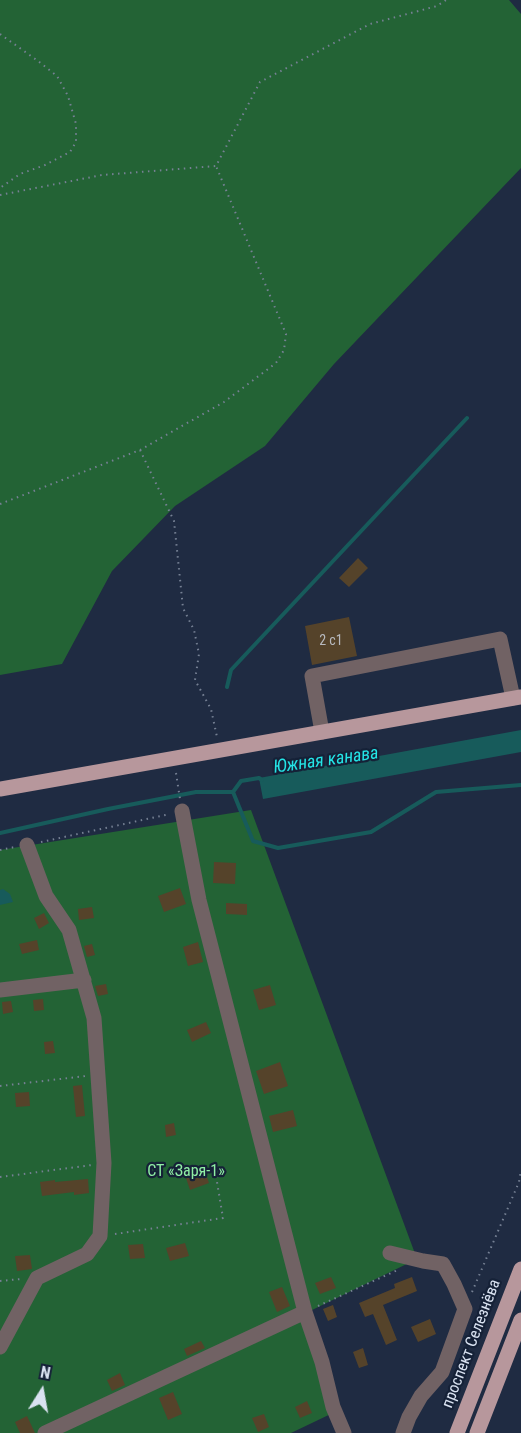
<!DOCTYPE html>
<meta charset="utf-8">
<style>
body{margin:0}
#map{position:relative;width:521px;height:1433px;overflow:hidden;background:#1f2b42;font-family:"Roboto Condensed",sans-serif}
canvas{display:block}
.north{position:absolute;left:12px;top:1361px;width:60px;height:60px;-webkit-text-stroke:4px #152137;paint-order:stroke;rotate:11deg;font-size:16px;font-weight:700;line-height:24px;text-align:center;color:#d9e2f1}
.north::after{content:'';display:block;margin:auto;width:21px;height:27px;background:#d9e2f1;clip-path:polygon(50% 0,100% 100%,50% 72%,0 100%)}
</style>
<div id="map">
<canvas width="521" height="1433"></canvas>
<div class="north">N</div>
</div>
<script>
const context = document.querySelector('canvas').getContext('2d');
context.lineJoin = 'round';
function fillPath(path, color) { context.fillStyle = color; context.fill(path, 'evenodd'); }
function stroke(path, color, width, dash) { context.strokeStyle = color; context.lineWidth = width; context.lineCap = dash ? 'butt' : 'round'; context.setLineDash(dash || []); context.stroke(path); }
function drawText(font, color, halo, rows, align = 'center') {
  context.font = font + ' "Roboto Condensed",sans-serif'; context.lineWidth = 4.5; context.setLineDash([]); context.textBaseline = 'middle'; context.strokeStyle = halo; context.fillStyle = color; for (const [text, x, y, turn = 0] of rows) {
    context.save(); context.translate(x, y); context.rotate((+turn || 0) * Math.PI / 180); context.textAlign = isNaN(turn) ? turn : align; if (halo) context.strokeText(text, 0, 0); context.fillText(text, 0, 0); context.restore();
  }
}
fillPath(new Path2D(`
 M0,0h509l12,14v154l-187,196 -69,82 -90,60 -63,65 -50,93 -62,11z
 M251,810l166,449 -107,52 27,100 -46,22h-291v-583z`), '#236335');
fillPath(new Path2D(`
 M521,730v22l-258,47 -4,-21z
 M3,889l7,5 3,8 -13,3v-15z`), '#175b5b');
stroke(new Path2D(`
 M227,687l4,-17 236,-252
 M233,792l20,49 25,7 93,-16 65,-40 85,-7
 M0,833l108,-24 88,-17h37l8,-11 18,-3 3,2`), '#175b5b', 4);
fillPath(new Path2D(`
 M358,558l10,10 -19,19 -10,-9z
 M349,617l8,39 -45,9 -7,-39z
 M214,862l22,1 -1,21 -22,-1z
 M180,888l6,16 -22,8 -6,-16z
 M226,903l21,1v11l-21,-1z
 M92,907l2,11 -15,2 -1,-11z
 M44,913l5,10 -10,6 -5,-11z
 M37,940l2,10 -17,4 -3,-10z
 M198,942l5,20 -15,4 -5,-19z
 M92,944l3,11 -8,2 -3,-11z
 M106,984l2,10 -10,2 -3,-10z
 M270,985l6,20 -17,5 -6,-20z
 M43,999l1,11 -10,1 -1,-11z
 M11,1001l2,11 -10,2 -1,-12z
 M206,1022l5,11 -19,9 -5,-12z
 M53,1041l2,12 -10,1 -1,-12z
 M280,1062l8,24 -24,8 -8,-23z
 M82,1085l3,31 -9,1 -3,-31z
 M29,1092l1,14 -14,1 -1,-14z
 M293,1110l4,16 -24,6 -4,-16z
 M174,1123l2,12 -10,2 -1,-12z
 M204,1168l5,15 -19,7 -5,-15z
 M88,1179l1,14 -15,2v-3l-32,4 -2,-14 15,-2v2z
 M185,1243l4,13 -19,5 -4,-13z
 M143,1244l2,14 -15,1 -2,-14z
 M30,1255l2,14 -15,2 -2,-15z
 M331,1277l5,11 -16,6 -5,-11z
 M412,1277l5,14 -34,14 14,35 -11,5 -13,-31 -8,3 -6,-14 36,-15 -1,-4z
 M282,1287l8,19 -13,6 -8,-20z
 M333,1305l4,12 -9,4 -5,-12z
 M430,1319l6,15 -18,8 -7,-15z
 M201,1341l4,7 -18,8 -3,-7z
 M363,1348l5,17 -9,3 -6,-16z
 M120,1373l5,12 -13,6 -5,-11z
 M173,1392l9,22 -14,6 -9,-22z
 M307,1401l5,12 -12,5 -5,-11z
 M264,1414l5,13 -11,5 -6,-14z
 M27,1416l8,17h-15l-5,-11z`), '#55432a');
stroke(new Path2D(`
 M0,34l38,27 19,15 11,20 8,28v18l-6,10 -25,13 -25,9 -20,14
 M0,195l102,-20 114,-9 44,-84 110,-58 67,-18 9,-6
 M140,450l34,71 9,87 11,22 5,24 -4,26 16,29 6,28
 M0,504l140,-54 84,-48 52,-39 8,-13 2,-16 -70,-168
 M176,773l4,26
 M41,842l129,-28
 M0,850l15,-3
 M0,1086l86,-10
 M0,1177l92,-12
 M115,1234l108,-16 -7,-42
 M0,1281l21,-2
 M472,1292l47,-110 2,-12
 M318,1306l82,-37`), '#768194', 2, [1.5, 4.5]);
stroke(new Path2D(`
 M322,732l-10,-56 188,-37 13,59
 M182,811l17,89 106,412 17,50 11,45 11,26
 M0,990l84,-10
 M390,1253l33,8 20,3 11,20 11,25 -23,63 -21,24 -12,21 -6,16
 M0,1347l37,-69 50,-24 13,-18 4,-73 -10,-145 -25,-88 -23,-34 -19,-51
 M45,1433l260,-121`), '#716264', 15);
stroke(new Path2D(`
 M0,789l521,-92
 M457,1433l64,-164
 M477,1433l44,-113`), '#b7979c', 15);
drawText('14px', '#b8babf', null, [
 ["2 с1",331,641]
]);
drawText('16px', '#90efa5', '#152137', [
 ["СТ «Заря-1»",186,1172]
]);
drawText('16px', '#d9e2f1', '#152137', [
 ["проспект Селезнёва",472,1344,-69]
]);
drawText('italic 18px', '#24e4e6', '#152137', [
 ["Южная канава",326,761,-8]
]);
</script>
